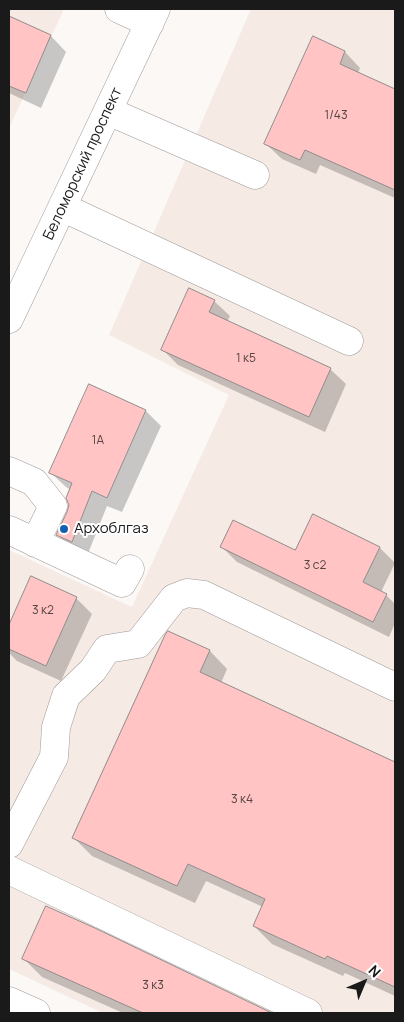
<!DOCTYPE html>
<meta charset="utf-8">
<style>
body{margin:0}
#map{position:relative;width:404px;height:1022px;overflow:hidden;background:#fbf8f6;font-family:Manrope,sans-serif}
canvas{display:block}
.frame{position:absolute;inset:0;border:10px solid #1b1a1a;pointer-events:none}
.north{position:absolute;left:339px;top:957px;width:50px;height:50px;-webkit-text-stroke:4px #fff;paint-order:stroke;rotate:45deg;font-size:14px;font-weight:700;line-height:20px;text-align:center;color:#1b1a1a}
.north::after{content:'';display:block;margin:auto;width:18px;height:22px;background:#1b1a1a;clip-path:polygon(50% 0,100% 100%,50% 72%,0 100%)}
</style>
<div id="map">
<canvas width="404" height="1022"></canvas>
<div class="frame"></div>
<div class="north">N</div>
</div>
<script>
const context = document.querySelector('canvas').getContext('2d');
context.lineJoin = 'round';
function fillPath(path, color) { context.fillStyle = color; context.fill(path, 'evenodd'); }
function stroke(path, color, width, dash) { context.strokeStyle = color; context.lineWidth = width; context.lineCap = dash ? 'butt' : 'round'; context.setLineDash(dash || []); context.stroke(path); }
function drawText(font, color, halo, rows, align = 'center') {
  context.font = font + ' Manrope,sans-serif'; context.lineWidth = 4; context.setLineDash([]); context.textBaseline = 'middle'; context.strokeStyle = halo; context.fillStyle = color; for (const [text, x, y, turn = 0] of rows) {
    context.save(); context.translate(x, y); context.rotate((+turn || 0) * Math.PI / 180); context.textAlign = isNaN(turn) ? turn : align; if (halo) context.strokeText(text, 0, 0); context.fillText(text, 0, 0); context.restore();
  }
}
fillPath(new Path2D(`
 M9,9h55l-55,119z
 M251,9h144v1004h-292l-94,-44v-419l123,57 97,-212 -120,-60z`), '#f5eae4');
fillPath(new Path2D(`
 M9,18l42,18 15,16 -25,56 -32,-15z
 M314,38l31,14 15,16 -2,5 37,17v108l-75,-33 -4,9 -34,-15 -16,-15z
 M214,301l16,15 -3,6 103,47 16,15 -21,48 -147,-67 -16,-16z
 M89,386l57,25 15,15 -39,86 -15,-6 -20,50 -14,-6 -15,-15 10,-22 3,-23 -5,-3 -15,-14z
 M313,515l67,33 15,15 -14,29 5,3 9,9v19l-6,14 -152,-75 -15,-15 73,5z
 M31,578l45,20 16,16 -31,67 -44,-20 -8,-8v-25z
 M168,633l42,18 17,18 -6,14 174,80v233l-50,-23 -2,3 -71,-32 -18,-18 9,-19 -57,-26 -11,22 -103,-47 -18,-18z
 M46,908l223,105h-146l-81,-36 -18,-18z`), '#0003');
const building = new Path2D(`
 M9,16l42,19 -25,58 -17,-7z
 M313,36l32,15 -5,13 55,25v101l-90,-40 -5,10 -36,-16z
 M189,288l26,12 -6,12 122,56 -22,49 -148,-67z
 M89,384l57,26 -39,88 -15,-7 -20,51 -16,-7 11,-23 2,-7 -3,-7 6,-15 -23,-10z
 M313,514l67,33 -17,35 24,12 -14,28 -153,-75 13,-27 62,30z
 M31,576l46,21 -31,69 -37,-17v-24z
 M168,631l42,19 -10,22 195,90v225l-68,-31 -2,3 -72,-33 12,-27 -77,-35 -11,22 -105,-48 93,-203z
 M46,906l51,23 175,84h-129l-121,-54z`);
fillPath(building, '#ffc4c3');
stroke(building, '#918d8d', 1);
const minor = new Path2D(`
 M119,9l31,14
 M108,111l147,64
 M62,207l287,134
 M9,319l147,-310
 M9,471l25,11 19,24 -18,37
 M9,530l113,53 8,-14
 M9,844l45,-87 2,-30 10,-31 27,-26 14,-21 31,-5 36,-46 13,-5 17,2 191,92
 M9,870l299,143
 M9,1001l27,12`);
stroke(minor, '#9f9b9a', 29);
stroke(minor, '#fff', 28);
for (const [x, y, r, color] of [
 [64,529,5,"#155faf"]
]) { const dot = new Path2D(); dot.arc(x, y, r, 0, 2 * Math.PI); context.fillStyle = color; context.fill(dot); stroke(dot, '#fff', 2); }
drawText('12px', '#544444', null, [
 ["1/43",336,116],
 ["1 к5",246,359],
 ["1А",98,441],
 ["3 с2",315,566],
 ["3 к2",43,611],
 ["3 к4",242,800],
 ["3 к3",153,986]
]);
drawText('15px', '#1b1a1a', '#fff', [
 ["Беломорский проспект",83,164,-65]
]);
drawText('15px', '#1b1a1a', '#fff', [
 ["Архоблгаз",74,529]
], 'left');
</script>
